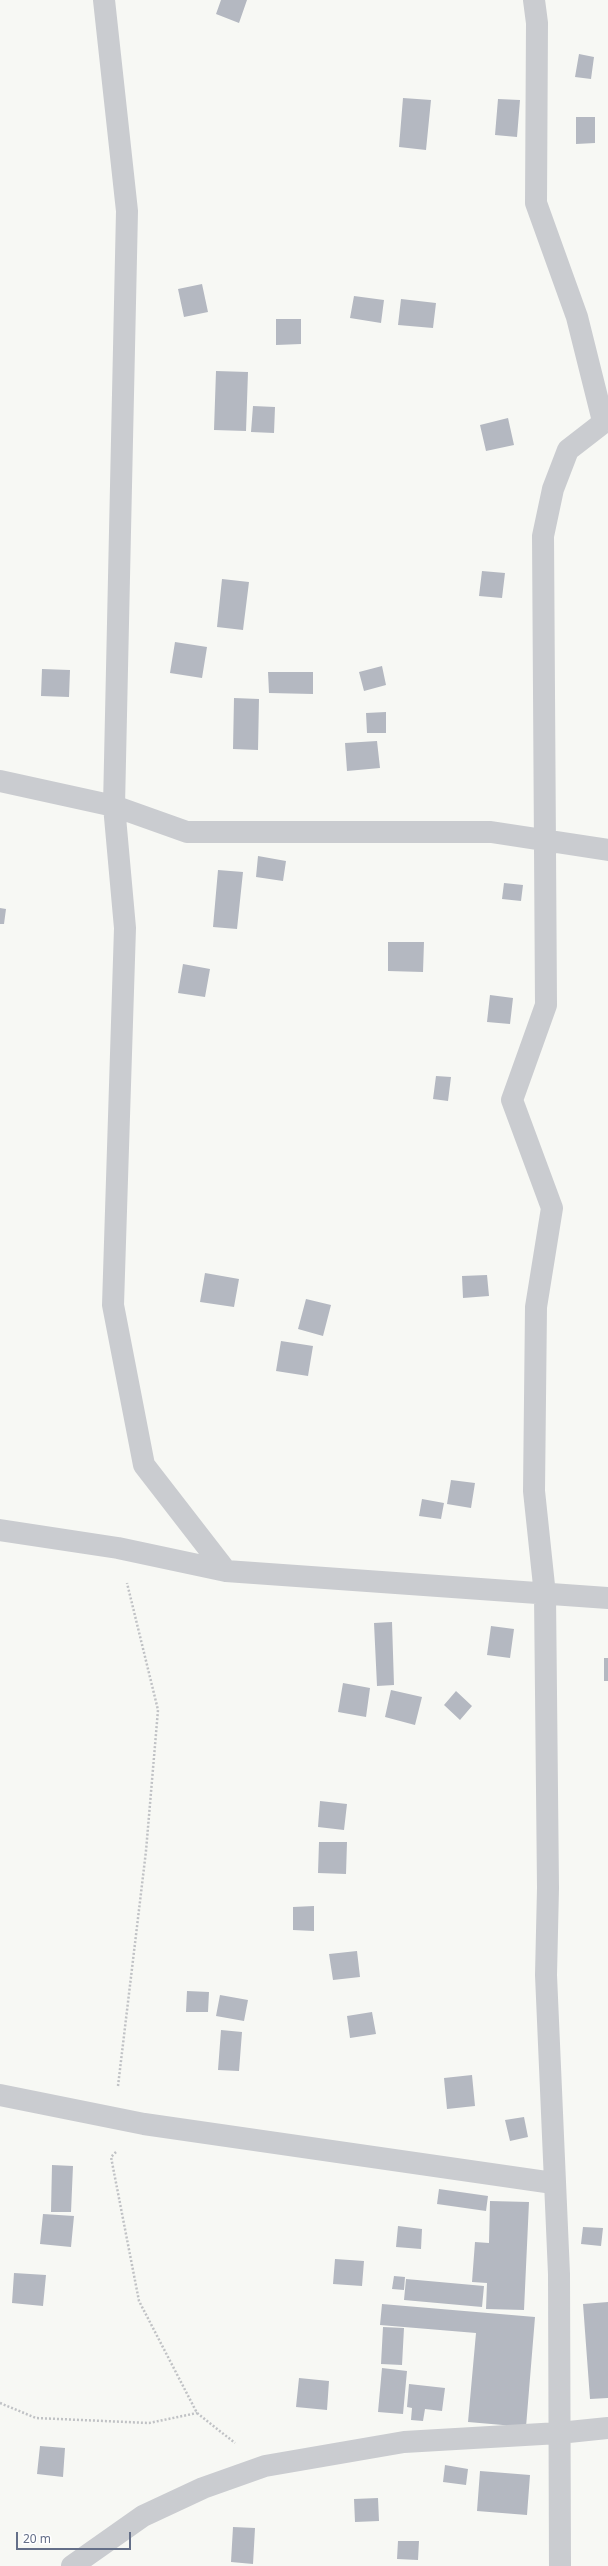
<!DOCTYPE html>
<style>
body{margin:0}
#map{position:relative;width:608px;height:2566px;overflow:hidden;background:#f7f8f4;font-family:"Noto Sans",sans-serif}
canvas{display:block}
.scale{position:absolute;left:16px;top:2532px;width:115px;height:18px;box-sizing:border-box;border:2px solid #646f88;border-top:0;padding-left:5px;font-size:12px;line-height:14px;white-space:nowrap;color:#646f88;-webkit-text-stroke:3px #fff;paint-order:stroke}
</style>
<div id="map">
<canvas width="608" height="2566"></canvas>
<div class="scale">20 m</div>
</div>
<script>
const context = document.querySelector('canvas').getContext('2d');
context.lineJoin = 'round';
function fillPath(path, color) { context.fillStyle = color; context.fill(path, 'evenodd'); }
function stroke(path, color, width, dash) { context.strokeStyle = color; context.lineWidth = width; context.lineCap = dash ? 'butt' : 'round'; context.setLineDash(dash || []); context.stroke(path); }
fillPath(new Path2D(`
 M221,0h26l-8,23 -23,-9z
 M579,54l15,3 -3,22 -16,-2z
 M403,98l28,2 -5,50 -27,-3z
 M498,99l22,1 -3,37 -22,-2z
 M576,117h19v26l-19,1z
 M202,284l6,28 -24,5 -6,-28z
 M354,296l30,4 -3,23 -31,-5z
 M401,299l35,4 -3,25 -35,-3z
 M276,319h25v25l-25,1z
 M216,371l32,1 -2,59 -32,-1z
 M253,406l22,1 -1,26 -23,-1z
 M508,418l6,27 -28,6 -6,-26z
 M482,571l23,2 -3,25 -23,-2z
 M222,579l27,3 -6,48 -26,-3z
 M175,642l32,5 -5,31 -32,-5z
 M382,666l4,19 -22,6 -5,-19z
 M42,669l28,1 -1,27 -28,-1z
 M268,672h45v22l-44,-1z
 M234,698l25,1 -1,51 -25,-1z
 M386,712v21h-19l-1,-20z
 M377,741l3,27 -33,3 -2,-28z
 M258,856l28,5 -3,20 -27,-4z
 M218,870l25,2 -6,57 -24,-2z
 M504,883l19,2 -2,16 -19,-2z
 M0,908l6,1 -2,15h-4z
 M388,942h36l-1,30 -35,-1z
 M183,964l27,5 -5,28 -27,-4z
 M490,995l23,3 -3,26 -23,-2z
 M436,1076l15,1 -3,24 -15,-2z
 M205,1273l34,6 -5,28 -34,-5z
 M487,1275l2,21 -26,2 -1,-22z
 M306,1299l25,6 -8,31 -25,-7z
 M281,1341l32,5 -5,30 -32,-5z
 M451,1480l24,3 -4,25 -24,-4z
 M422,1499l22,4 -3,16 -22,-3z
 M392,1622l2,63 -17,1 -3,-63z
 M491,1626l23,3 -4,29 -23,-3z
 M604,1658h4v23h-4z
 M343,1683l27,5 -4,29 -28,-5z
 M391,1690l31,7 -7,28 -30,-8z
 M456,1691l16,15 -12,14 -16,-15z
 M320,1801l27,3 -3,26 -26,-3z
 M319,1842h28l-1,32 -28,-1z
 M314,1906v25l-21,-1v-23z
 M357,1951l3,26 -27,3 -4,-26z
 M187,1991l22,1 -1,20h-22z
 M220,1995l28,5 -4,21 -28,-5z
 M372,2012l4,22 -26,4 -3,-22z
 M221,2030l21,2 -3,39 -21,-1z
 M472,2075l3,31 -28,3 -3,-31z
 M524,2117l4,20 -18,4 -5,-21z
 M52,2165l21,1 -2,46h-20z
 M439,2189l49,7 -2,15 -49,-7z
 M490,2201l39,1 -5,108 -38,-1 1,-26 -15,-1 3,-40 14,1z
 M43,2214l31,2 -3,31 -31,-3z
 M398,2226l24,3 -1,20 -25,-2z
 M583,2227l20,1 -2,18 -20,-2z
 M335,2259l29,2 -2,25 -29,-2z
 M14,2273l32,2 -3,31 -31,-3z
 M394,2276l11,1 -1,13 -12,-1z
 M406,2279l78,7 -2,21 -78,-7z
 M608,2302v96l-18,1 -7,-95z
 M382,2304l153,13 -9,110 -58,-5 8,-89 -96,-8z
 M383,2327l21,1 -2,37 -21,-1z
 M382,2368l25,3 -4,43 -25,-2z
 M299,2378l30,3 -2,29 -31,-3z
 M409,2384l36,4 -3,23 -17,-2 -2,12 -12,-1 1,-12 -5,-1z
 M40,2446l25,2 -2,29 -26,-3z
 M445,2465l23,4 -2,16 -23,-3z
 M480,2471l50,4 -3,40 -50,-4z
 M378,2498l1,23 -24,1 -1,-23z
 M233,2527l22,1 -2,36 -22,-2z
 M398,2541h21l-1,19 -21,-1z`), '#b4b8c1');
stroke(new Path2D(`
 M118,2086l28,-235 12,-141 -31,-127
 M116,2152l-5,5 28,144 58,112 38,30
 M0,2403l36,15 113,5 48,-10`), '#c0c2c5', 2.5, [2, 2]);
stroke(new Path2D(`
 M104,0l23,211 -13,595 11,122 -12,377 31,160 82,106
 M534,0l3,23 -1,180 41,114 26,104
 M0,781l114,25 73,26h304l117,18
 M0,1530l118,18 108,23 382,27
 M0,2095l144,29 409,59
 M72,2566l71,-50 60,-28 62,-22 139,-24 155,-9 49,-5
 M560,2566l-1,-292 -13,-299 2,-87 -3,-293 -11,-104 2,-184 16,-99 -40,-108 34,-95 -3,-469 10,-47 15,-39 40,-31`), '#caccd0', 22);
</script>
